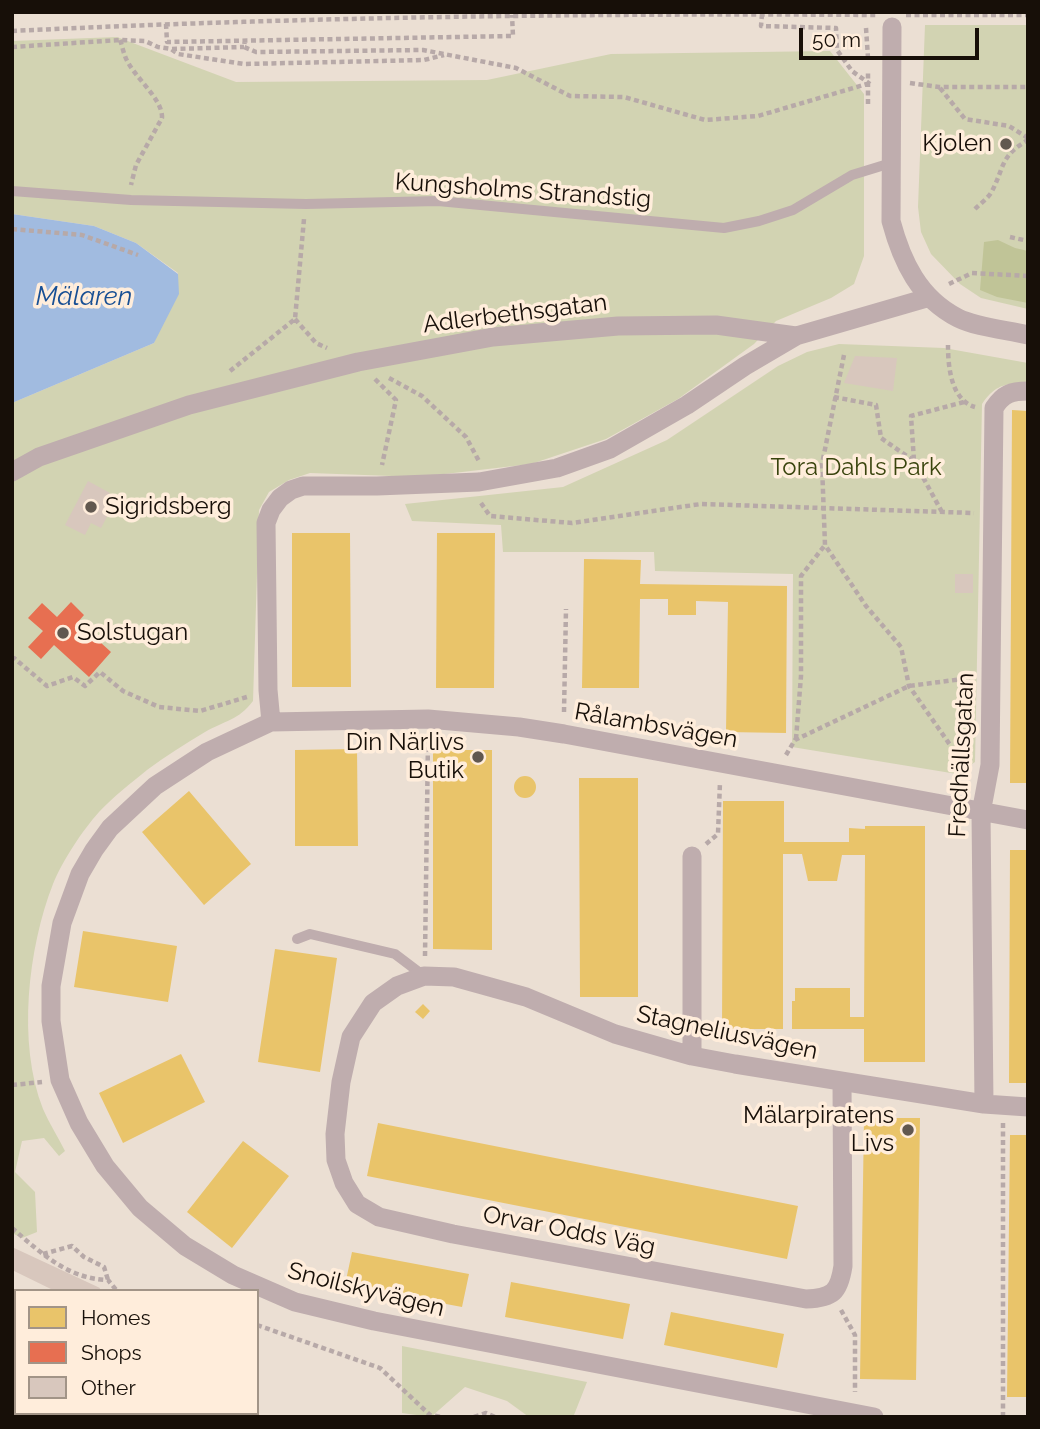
<!DOCTYPE html>
<meta charset="utf-8">
<style>
body{margin:0}
#map{position:relative;width:1040px;height:1429px;overflow:hidden;background:#ebdfd3;font-family:Raleway,sans-serif}
canvas{display:block}
.frame{position:absolute;inset:0;border:14px solid #170f08;pointer-events:none}
.legend{position:absolute;left:14px;top:1289px;width:245px;height:126px;box-sizing:border-box;background:#ffeddb;border:2px solid #a29487;margin:0;padding:9px 12px;list-style:none;font-size:21px;color:#170f08}
.legend li{display:flex;align-items:center;gap:14px;height:35px}
.legend b{width:35px;border:2px solid #a29487}
.scale{position:absolute;left:799px;top:28px;width:180px;height:32px;box-sizing:border-box;border:4px solid #170f08;border-top:0;padding-left:9px;font-size:21px;line-height:24px;white-space:nowrap;color:#170f08;-webkit-text-stroke:5px #ffeddb;paint-order:stroke}
</style>
<div id="map">
<canvas width="1040" height="1429"></canvas>
<div class="frame"></div>
<ul class="legend">
<li><b style="height:19px;background:#e9c46a"></b>Homes</li>
<li><b style="height:19px;background:#e76f51"></b>Shops</li>
<li><b style="height:19px;background:#d8c7bd"></b>Other</li>
</ul>
<div class="scale">50 m</div>
</div>
<script>
const context = document.querySelector('canvas').getContext('2d');
context.lineJoin = 'round';
function fillPath(path, color) { context.fillStyle = color; context.fill(path, 'evenodd'); }
function stroke(path, color, width, dash) { context.strokeStyle = color; context.lineWidth = width; context.lineCap = dash ? 'butt' : 'round'; context.setLineDash(dash || []); context.stroke(path); }
function drawText(font, color, halo, rows, align = 'center') {
  context.font = font + ' Raleway,sans-serif'; context.lineWidth = 7; context.setLineDash([]); context.textBaseline = 'middle'; context.strokeStyle = halo; context.fillStyle = color; for (const [text, x, y, turn = 0] of rows) {
    context.save(); context.translate(x, y); context.rotate((+turn || 0) * Math.PI / 180); context.textAlign = isNaN(turn) ? turn : align; if (halo) context.strokeText(text, 0, 0); context.fillText(text, 0, 0); context.restore();
  }
}
fillPath(new Path2D(`
 M925,25h103v284l-47,-11 -21,-14 -29,-30 -10,-22 -3,-25z
 M117,37l119,45 251,-2 124,-26 219,-3 34,43v162l-10,28 -23,14 -55,23 -22,23 -76,55 -72,40 -75,25 -112,13 -109,-4 -21,7 -20,12 -10,18 -6,191c-14,19 -29,20 -48,31 -20,12 -39,24 -58,38 -16,13 -34,27 -48,42 -17,19 -36,48 -46,72 -25,64 -36,159 -10,225 6,14 15,28 22,42l-6,5 -15,-18 -22,3 -7,31 20,20 2,40 -15,6 -10,-5v-830l142,-60 24,-70 -42,-30 -42,-17 -82,-12v-173z
 M839,344l105,4 84,15v21c-23,-1 -33,1 -46,20l-7,358 -18,12 -165,-27 1,-173 -138,-3 -1,-19h-151l-2,-27 -89,-4 -7,-17 158,-17 104,-47 111,-74 29,-14z
 M402,1346l185,36 -13,33 -4,2h-41l-22,-16 -42,-14 -34,30 -29,-4z`), '#d2d3b2');
fillPath(new Path2D(`
 M998,240l17,8 13,3v52l-31,-6 -17,-7 4,-48z`), '#c0c497');
fillPath(new Path2D(`
 M12,214l82,12 42,17 42,31 1,20 -25,49 -142,60z
 M12,1312l4,7v94h232l3,4h-239z`), '#a1bbe0');
fillPath(new Path2D(`
 M1012,410l16,1v372h-18z
 M292,533h58l1,154h-59z
 M437,533h58l-1,155h-58z
 M584,559l57,1 -1,24 147,2 -1,147 -60,-1 2,-130 -32,-1v14h-28v-16h-28l-1,89h-57z
 M357,749l1,97h-63v-96z
 M433,750h59v200l-59,-1z
 M514 787a11 11 0 1 1 22 0a11 11 0 1 1-22 0Z
 M579,778h59v219h-58z
 M189,791l62,73 -47,41 -62,-73z
 M723,801h61v41h65v-14l16,1v-3h60v236h-61v-33h-72v-28h3v-13h55v29h14l1,-162h-23l-5,26h-29l-6,-27h-19v175h-61z
 M1010,850h18v233h-19z
 M83,931l94,15 -9,56 -94,-15z
 M275,949l62,9 -17,114 -62,-10z
 M423,1004l7,7 -7,8 -8,-7z
 M181,1054l24,48 -82,41 -24,-50z
 M864,1118h56l-4,262 -56,-1z
 M378,1123l420,83 -11,53 -420,-83z
 M1010,1135h18v262h-21z
 M243,1141l46,35 -57,72 -45,-36z
 M352,1252l117,22 -7,33 -117,-22z
 M511,1282l119,22 -7,35 -118,-22z
 M671,1312l113,22 -7,34 -113,-23z`), '#e9c46a');
fillPath(new Path2D(`
 M71,602l13,13 -6,7 33,30 -22,25 -35,-32 -13,14 -13,-12 15,-16 -15,-13 14,-15 15,14z`), '#e76f51');
fillPath(new Path2D(`
 M855,356l42,2 -4,33 -49,-8z
 M88,481l22,12 -6,13 7,3 -10,19 -10,-5 -6,12 -20,-10z
 M955,574h18v19h-18z
 M12,1247l88,41 -1,3h-44l-43,-21z`), '#d8c7bd');
stroke(new Path2D(`
 M762,14l-1,12 75,2 1,22 15,21 18,13
 M906,15h122
 M166,24l1,18 346,-6 -1,-21
 M866,28l2,30
 M12,31c288,-14 576,-18 864,-16
 M245,39l-1,8 12,5 167,-2 93,18 54,28 54,1 81,23 53,-4 109,-32
 M120,40c2,5 3,11 5,16 7,20 38,42 37,62l-26,47 -5,20
 M12,47l108,-7 25,1 13,6 13,2 7,5 66,10 180,-4 20,-5
 M172,49l72,-2
 M910,83l29,4h89
 M940,88l25,31 44,7 19,12
 M868,104v-34
 M975,209c5,-5 12,-10 16,-16 14,-26 8,-36 37,-53
 M12,229l70,6 56,20
 M1010,237l18,4
 M949,284l23,-11 56,3
 M295,319l21,24 11,5
 M948,345c0,22 3,55 27,62
 M844,355l-22,109 3,81 41,61 35,41 8,39 53,76 5,12
 M230,371l65,-52 9,-100
 M389,378l33,18 44,41 14,26
 M375,379l21,21 -14,65
 M834,397l42,8 5,33 33,23
 M481,503l9,13 82,7 129,-19 273,9
 M942,512l-28,-51 -3,-45 53,-14
 M12,660l2,-2 33,28 26,-9 12,9 15,-14 23,19 36,16 41,4 47,-14
 M564,712l2,-103
 M796,739l5,-63v-100l24,-31
 M786,755l9,-15 114,-54 61,-8
 M706,844l12,-10 2,-52
 M425,956l3,-216
 M12,1085l30,-3
 M12,1228c29,25 56,51 96,52l9,11
 M43,1254l29,-8 12,11 20,10 4,13
 M841,1310l14,25v57
 M257,1325l123,43 50,47 12,2
 M474,1417l12,-4 9,4
 M1003,1417v-294`), '#b7a9a8', 4.5, [5, 3.5]);
stroke(new Path2D(`
 M12,191l119,9 175,4 132,-3 286,27 35,-7 34,-11 59,-35 39,-12
 M297,939l13,-5 85,20 29,22`), '#bfadae', 10);
stroke(new Path2D(`
 M892,27l-1,194c11,41 28,77 67,97 18,9 49,12 70,17
 M12,472l27,-15 150,-52 169,-43 135,-25 125,-11 98,-1 80,11 131,-38
 M271,722l-3,-32 -2,-167 5,-13 9,-12 11,-8 12,-4h74l102,-4 78,-14 53,-19 77,-44 58,-39 51,-30
 M692,856v200
 M842,1082l1,184c-4,26 -10,32 -37,33l-353,-65 -74,-17 -22,-13 -13,-21 -8,-23 -1,-26 6,-52 10,-45 22,-34 24,-17 27,-10 30,1 72,20 89,37 77,22 43,8 249,40 44,3
 M984,1104l-3,-291 9,-48 4,-357c9,-14 17,-17 34,-17
 M874,1417l-500,-96 -79,-19 -62,-27 -48,-29 -45,-38 -35,-42 -26,-43 -19,-43 -9,-59v-35l11,-63 18,-49 14,-24 16,-22 45,-42 52,-34 64,-30 157,-3 91,8 45,7 464,86`), '#bfadae', 19);
for (const [x, y, r, color] of [
 [1006,144,7,"#61584f"],
 [91,507,7,"#61584f"],
 [63,633,7,"#61584f"],
 [478,757,7,"#61584f"],
 [908,1130,7,"#61584f"]
]) { const dot = new Path2D(); dot.arc(x, y, r, 0, 2 * Math.PI); context.fillStyle = color; context.fill(dot); stroke(dot, '#ffeddb', 2.5); }
drawText('24px', '#170f08', '#ffeddb', [
 ["Kjolen",992,144],
 ["Sigridsberg",105,507,"left"],
 ["Solstugan",77,633,"left"],
 ["Din Närlivs",464,743],
 ["Butik",464,771],
 ["Mälarpiratens",894,1116],
 ["Livs",894,1144]
], 'right');
drawText('24px', '#170f08', '#ffeddb', [
 ["Kungsholms Strandstig",523,191,4],
 ["Adlerbethsgatan",515,314,-7],
 ["Rålambsvägen",656,726,10],
 ["Fredhällsgatan",962,755,-87],
 ["Stagneliusvägen",727,1033,12],
 ["Orvar Odds Väg",569,1231,11],
 ["Snoilskyvägen",366,1290,14]
]);
drawText('24px', '#39440d', '#ffeddb', [
 ["Tora Dahls Park",856,468]
]);
drawText('italic 26px', '#184f94', '#ffeddb', [
 ["Mälaren",84,297]
]);
</script>
